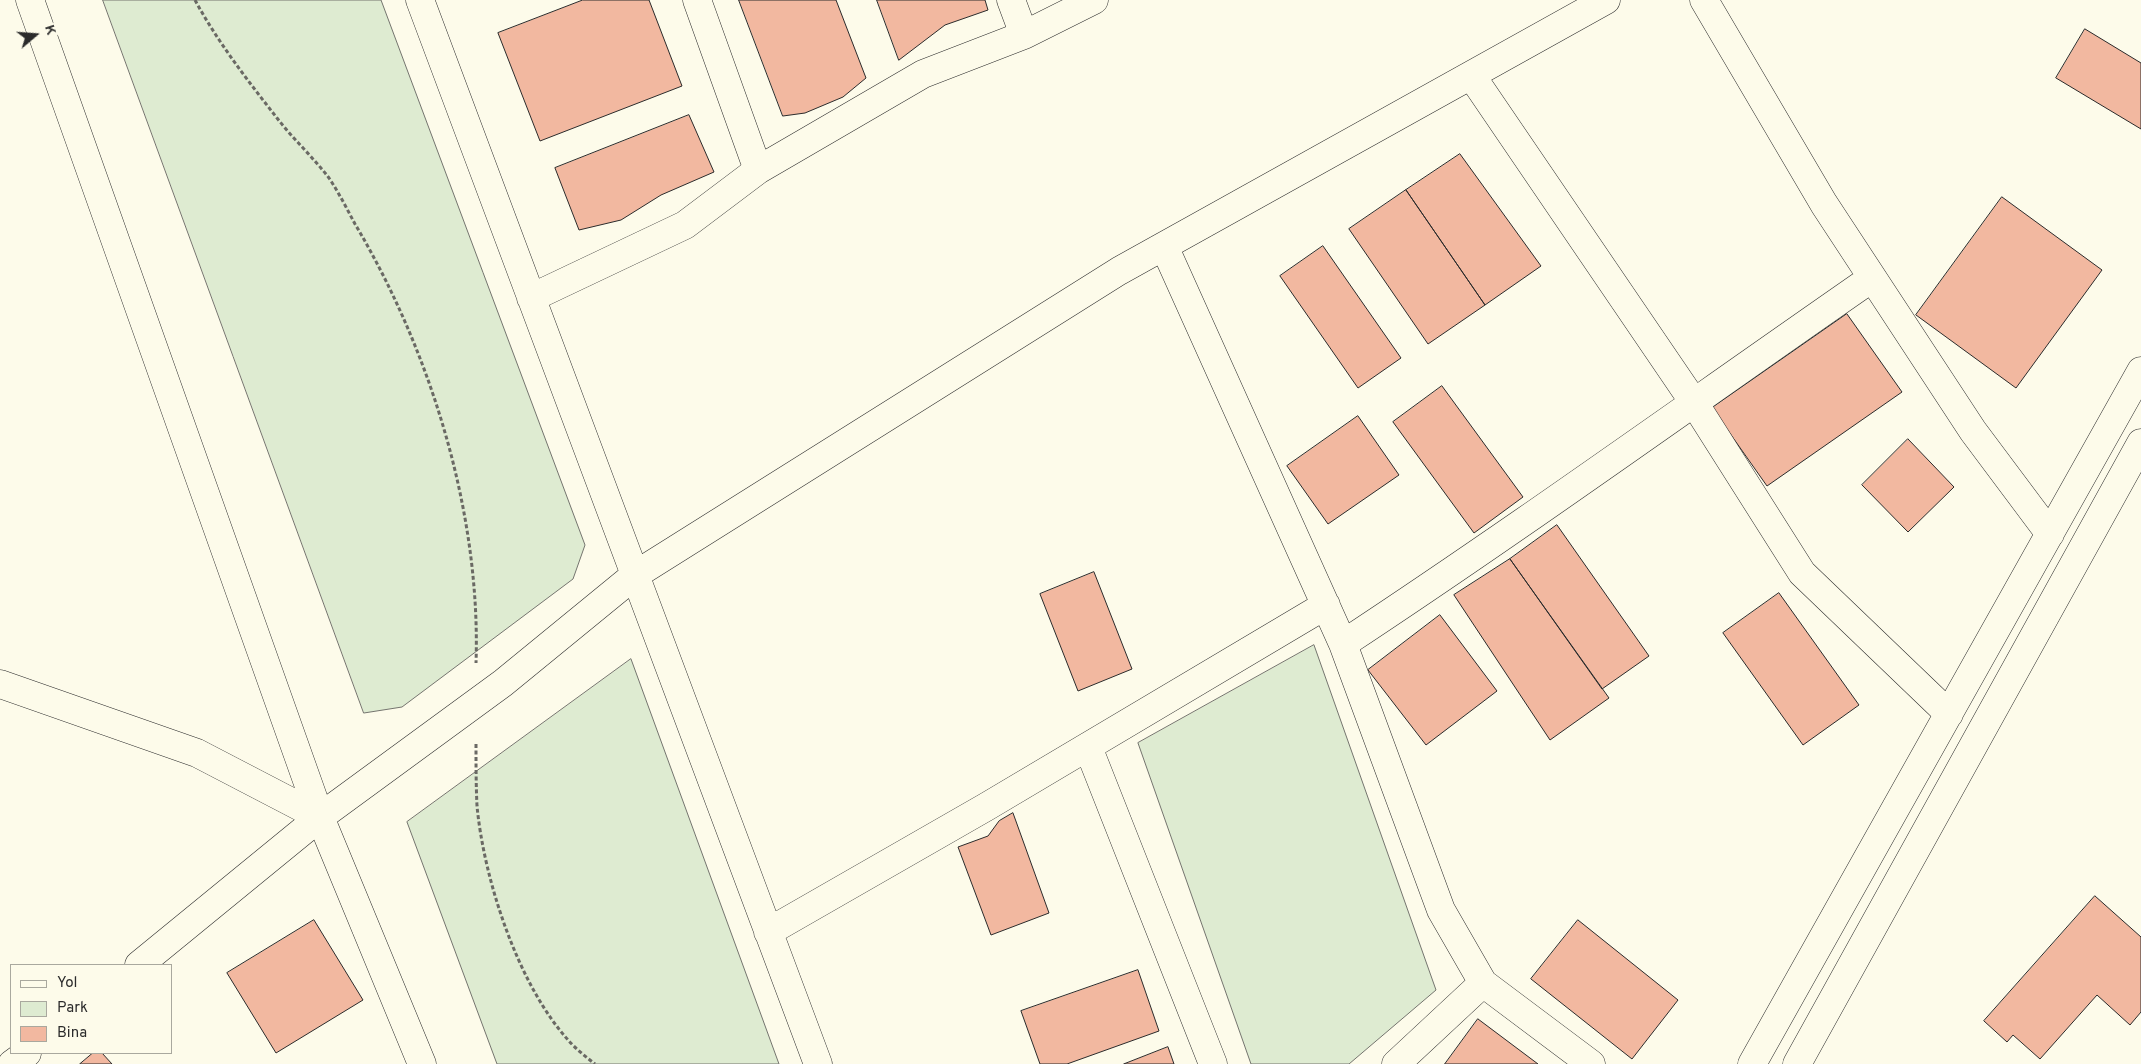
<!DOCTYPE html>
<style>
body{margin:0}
#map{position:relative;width:2141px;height:1064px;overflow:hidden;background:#fdfbea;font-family:Overpass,sans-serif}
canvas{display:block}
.legend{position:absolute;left:10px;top:964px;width:162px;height:90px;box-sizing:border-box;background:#fdfbea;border:1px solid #a9a89e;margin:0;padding:6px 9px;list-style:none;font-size:15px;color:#2b2b2b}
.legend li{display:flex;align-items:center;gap:10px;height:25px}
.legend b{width:25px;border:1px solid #a9a89e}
.north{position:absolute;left:10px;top:10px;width:50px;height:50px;-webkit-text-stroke:4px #fdfbea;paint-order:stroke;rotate:72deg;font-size:14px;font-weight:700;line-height:20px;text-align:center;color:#2b2b2b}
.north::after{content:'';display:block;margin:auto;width:18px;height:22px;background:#2b2b2b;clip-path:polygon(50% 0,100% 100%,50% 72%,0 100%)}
</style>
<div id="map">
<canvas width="2141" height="1064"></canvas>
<ul class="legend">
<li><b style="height:6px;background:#fdfbea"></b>Yol</li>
<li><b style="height:14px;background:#deebd1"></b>Park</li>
<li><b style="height:14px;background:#f2b8a0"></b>Bina</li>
</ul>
<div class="north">K</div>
</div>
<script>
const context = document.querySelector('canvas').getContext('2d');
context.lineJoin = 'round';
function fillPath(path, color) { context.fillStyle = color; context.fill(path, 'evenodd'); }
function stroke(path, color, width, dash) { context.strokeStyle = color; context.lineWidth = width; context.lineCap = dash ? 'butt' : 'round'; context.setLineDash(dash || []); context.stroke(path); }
const green = new Path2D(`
 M103,0h278l204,545 -12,34 -171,128 -38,6z
 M1314,645l122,345 -87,74h-98l-113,-321z
 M631,659l148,405h-282l-90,-242z`);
fillPath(green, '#deebd1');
stroke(green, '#74746e', 1);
const building = new Path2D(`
 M583,0h66l33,86 -142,55 -42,-108z
 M739,0h97l30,78 -23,19 -38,16 -22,3z
 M877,0h108l3,10 -43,15 -46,35z
 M2085,29l56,34v66l-85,-51z
 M689,115l25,57 -53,23 -40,25 -42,10 -24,-62z
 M1460,154l81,112 -56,39 -79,-115z
 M1406,190l79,115 -57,39 -79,-115z
 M2002,197l100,73 -86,118 -100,-73z
 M1323,246l78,112 -43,30 -78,-112z
 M1847,314l55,78 -135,94 -55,-78z
 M1442,386l81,111 -49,36 -81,-111z
 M1358,416l41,59 -71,49 -41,-58z
 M1908,439l46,48 -46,45 -46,-47z
 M1557,525l92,131 -47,33 -92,-130z
 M1510,559l99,139 -59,42 -96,-145z
 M1094,572l38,97 -54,22 -38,-97z
 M1779,593l80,112 -56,40 -80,-112z
 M1440,615l57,76 -71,54 -58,-75z
 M1013,813l36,100 -58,22 -33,-88 30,-11 11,-15z
 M2095,896l46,41v75l-11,13 -33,-30 -57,64 -27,-24 -6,7 -23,-21z
 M314,920l49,80 -87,53 -49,-80z
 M1578,920l100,80 -46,59 -101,-80z
 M1138,970l21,61 -92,33h-27l-19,-53z
 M1478,1019l60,45h-93z
 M1168,1047l6,17h-50z
 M93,1053h9l10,11h-32z`);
fillPath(building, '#f2b8a0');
stroke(building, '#2b2b2b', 1);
const minor = new Path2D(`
 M30,0l290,817 102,247
 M420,0l398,1064
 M697,0l61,170
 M1011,0l13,35
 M1704,0l120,204 149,227 77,103
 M1471,75l222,326 109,172 147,141
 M1164,246l179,398 98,266 42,73 108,81
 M531,298l154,-73 73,-55 165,-96 101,-39 70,-35
 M1343,644c179,-118 353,-244 529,-366
 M0,684l197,69 123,64
 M1088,747l125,317
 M768,932l218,-125 340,-202
 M139,965l181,-148 183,-134 132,-108 484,-304 487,-271
 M12,1064l15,-11
 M1396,1064l87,-81
 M1752,1064l389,-693
 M1797,1064l344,-621`);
stroke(minor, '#2b2b2b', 29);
stroke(new Path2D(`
 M195,0c22,41 53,81 82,118 16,21 36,39 52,60 10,15 18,31 26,46 76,128 126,290 121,439
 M476,744c0,21 0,41 1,62 7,74 41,179 92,235 7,8 17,16 26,23`), '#6a6964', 3, [4, 2.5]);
stroke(minor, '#fdfbea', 28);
</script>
